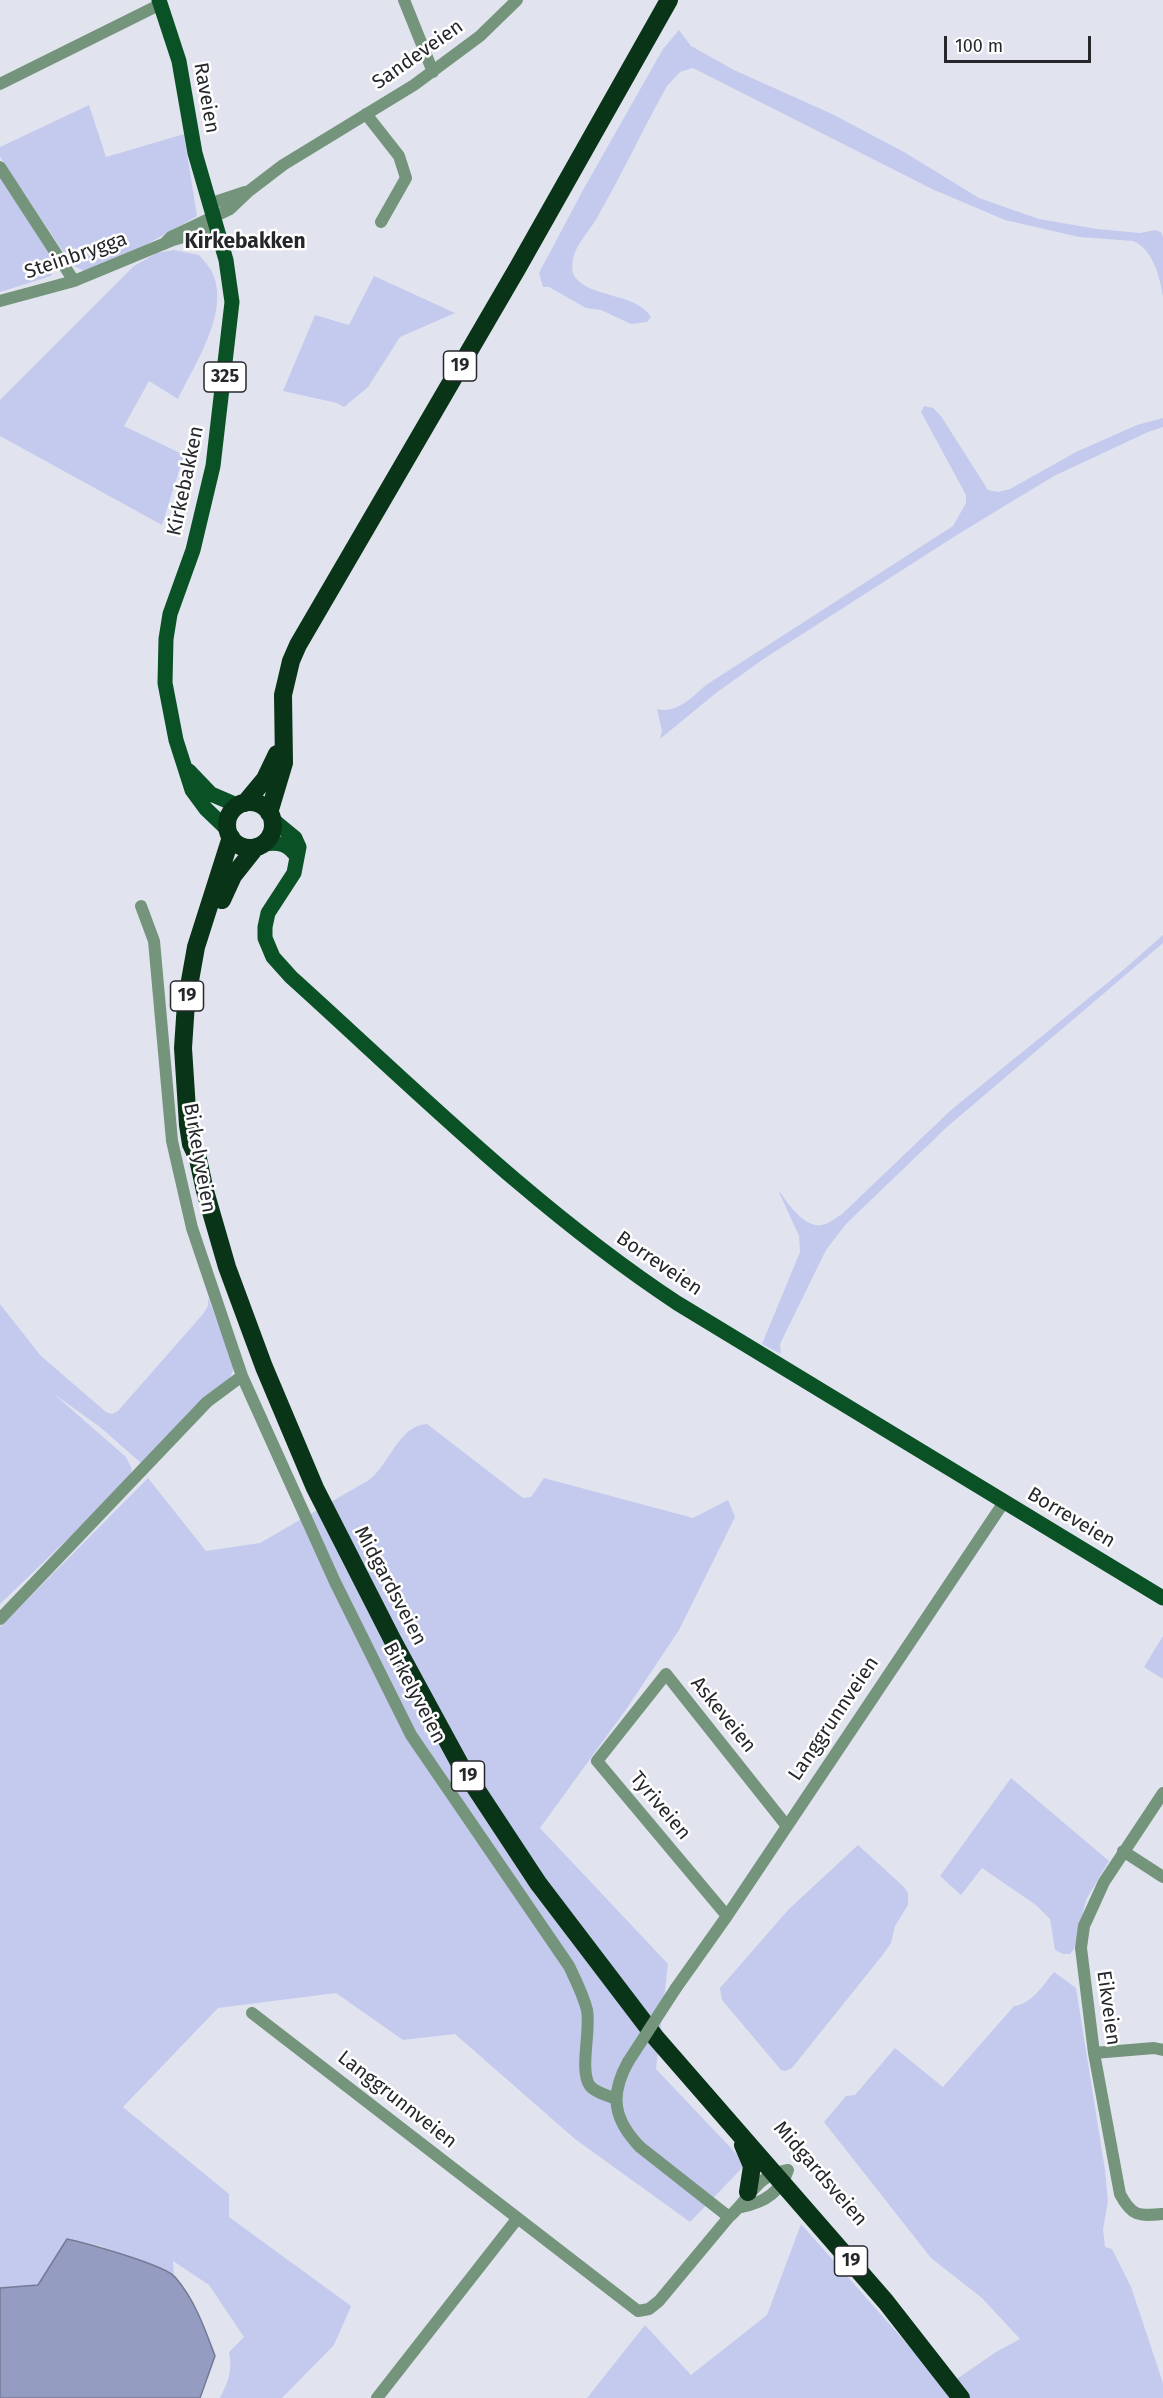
<!DOCTYPE html>
<style>
body{margin:0}
#map{position:relative;width:1163px;height:2398px;overflow:hidden;background:#e1e4ef;font-family:"Fira Sans",sans-serif}
canvas{display:block}
.scale{position:absolute;left:944px;top:36px;width:147px;height:27px;box-sizing:border-box;border:3px solid #26272b;border-top:0;padding-left:8px;font-size:18px;line-height:21px;white-space:nowrap;color:#26272b;-webkit-text-stroke:4px #fff;paint-order:stroke}
</style>
<div id="map">
<canvas width="1163" height="2398"></canvas>
<div class="scale">100 m</div>
</div>
<script>
const context = document.querySelector('canvas').getContext('2d');
context.lineJoin = 'round';
function fillPath(path, color) { context.fillStyle = color; context.fill(path, 'evenodd'); }
function stroke(path, color, width, dash) { context.strokeStyle = color; context.lineWidth = width; context.lineCap = dash ? 'butt' : 'round'; context.setLineDash(dash || []); context.stroke(path); }
function drawText(font, color, halo, rows, align = 'center') {
  context.font = font + ' "Fira Sans",sans-serif'; context.lineWidth = 5; context.setLineDash([]); context.textBaseline = 'middle'; context.strokeStyle = halo; context.fillStyle = color; for (const [text, x, y, turn = 0] of rows) {
    context.save(); context.translate(x, y); context.rotate((+turn || 0) * Math.PI / 180); context.textAlign = isNaN(turn) ? turn : align; if (halo) context.strokeText(text, 0, 0); context.fillText(text, 0, 0); context.restore();
  }
}
fillPath(new Path2D(`
 M679,30l12,16 43,24 98,44 72,38 75,46 60,21 58,10 43,4 15,-3 6,2 2,5v60c-3,-20 -10,-48 -30,-56l-54,-4 -74,-17 -73,-31 -239,-121 -13,4 -13,14c-24,43 -45,88 -69,130 -7,13 -20,26 -24,39 -2,7 -3,17 1,22 15,21 62,16 76,40l-4,5 -16,2 -30,-14 -15,-2 -37,-21h-6l-4,-14 44,-83 80,-141z
 M89,105l17,52 78,-23 13,82 -69,39 -44,16 -12,-6 -72,-108v-10z
 M0,176l56,86 -5,14 -51,16z
 M174,250l25,5c4,5 9,10 12,15 21,40 -16,93 -33,129l-29,-18 -25,45 60,29 -22,70 -162,-89v-36l134,-134 23,-13z
 M374,276l81,37 -55,24 -32,50 -24,20 -7,-4 -54,-12 32,-76 34,10z
 M924,406l9,2 8,8 47,74 10,2 12,-3 66,-37 61,-27 26,-7v9l-15,5 -94,44 -94,57 -195,125 -49,35 -56,46 2,-8 -5,-22c20,5 35,-12 49,-24l247,-159 13,-23v-8l-45,-83z
 M1163,935v8l-216,184 -101,97 -20,26 -46,94 1,10 -19,-10 38,-92 -1,-16 -21,-46c11,14 27,41 48,34 5,-2 11,-7 16,-10l109,-104 171,-139z
 M208,1298l25,64v9l-4,10 -88,82 -41,-36 -46,-33 72,63 6,12 -4,12 -128,123v-300l41,52 65,56 6,2 6,-3 85,-97 5,-8z
 M427,1424l96,74 8,-1 13,-19 149,40 35,-18 7,17 -56,113 -52,78 -87,120 128,136 -12,105 90,95 -56,58 -115,-83 -120,-105 -52,6 -67,-47 -118,15 -95,99 106,87v23l122,89 -17,39 -52,53h-62c8,-16 13,-28 9,-46l15,-15 -35,-52 -36,-24 1,14 -73,-29 -34,-7 -29,46 -38,3v-661l148,-149 58,73 54,-8 109,-63c21,-16 29,-54 58,-56z
 M1163,1636v43l-19,-12z
 M1011,1778l98,83 -23,39 -12,49 -4,5h-7l-8,-4 -5,-31 -14,-14 -54,-37 -21,27 -21,-19z
 M858,1845l46,42 4,6v12l-13,21 -4,17 -10,14 -89,111 -7,3 -4,-1 -59,-70 -2,-12 69,-79z
 M1054,1972l22,16 29,182 3,31 -5,28 2,18 7,2 19,38 32,96v15h-576l58,-73 46,50 76,-60 34,-91 144,163 51,-35 24,-13 -38,-41 -51,-40 -107,-136 22,-26 9,-1 40,-47 48,39 71,-81c18,-2 29,-21 40,-34z`), '#c4caed');
const water = new Path2D(`
 M67,2239c19,4 98,26 108,38 20,23 30,52 40,79l-15,42h-200v-110l38,-3z`);
fillPath(water, '#959cc2');
stroke(water, '#747995', 1.5);
stroke(new Path2D(`
 M404,0l29,72
 M0,84l161,-80
 M366,114l33,42 7,22 -25,44
 M0,167l74,114
 M209,204l36,-12
 M164,244l7,-7 59,-28 19,-18 34,-26 131,-80 66,-49 37,-36
 M0,301l74,-20 99,-41 43,-12
 M141,906l13,35 18,200 20,87 50,148 93,206 76,153 158,231c7,15 14,28 18,44 4,20 -8,61 3,76 6,7 17,9 26,13
 M0,1619l207,-217 35,-26
 M1163,1793l-59,89 -20,44 -3,22 13,105 26,141c12,23 19,22 43,20
 M1123,1851l40,26
 M727,1916l-130,-155 69,-87 120,151
 M676,1988l51,-72 277,-414
 M252,2013l386,298 11,-2 10,-8 70,-84 -89,-70c-26,-27 -31,-51 -12,-85
 M1094,2053l60,-5 9,2
 M729,2217c22,-19 26,-42 59,-47 -7,22 -25,33 -47,37
 M377,2398l140,-179`), '#74947b', 12);
stroke(new Path2D(`
 M159,0l20,61 16,92 31,107 6,42 -19,164 -20,84 -23,64 -4,25 -1,44 11,57 16,50 14,19 22,21
 M189,771l22,23 28,12
 M272,819l23,19 4,9 -5,26 -26,40 -3,14v11l8,19 18,20c125,113 245,233 386,326l486,295
 M263,844c16,-2 25,-1 34,13`), '#0a5126', 15);
stroke(new Path2D(`
 M227 825a23 23 0 1 1 46 0a23 23 0 1 1-46 0Z
 M245,803l20,-24 12,-25
 M269,813l15,-50 -1,-68 8,-34 7,-16 219,-376 152,-269
 M231,837l-35,110 -10,56 -3,45 5,77 3,19 7,15 7,32 22,76 37,100 51,121 78,153 68,125 77,117 118,155 230,264 75,96
 M222,900l11,-24 23,-29
 M743,2145l9,21 -4,26`), '#093418', 18);
stroke(new Path2D(`
 M628,2062l48,-74`), '#74947b', 12);
for (const [x, y, w] of [
 [460,366,33],
 [225,377,42],
 [187,996,33],
 [468,1776,33],
 [851,2261,33]
]) { const box = new Path2D(); box.roundRect(x - w / 2, y - 15, w, 30, 4.5); context.fillStyle = '#fff'; context.fill(box); stroke(box, '#26272b', 1.5); }
drawText('bold 18px', '#26272b', null, [
 ["19",460,366],
 ["325",225,377],
 ["19",187,996],
 ["19",468,1776],
 ["19",851,2261]
]);
drawText('20px', '#26272b', '#fff', [
 ["Sandeveien",418,55,-35],
 ["Raveien",206,98,80],
 ["Steinbrygga",76,256,-19],
 ["Kirkebakken",186,481,-78],
 ["Birkelyveien",199,1158,80],
 ["Borreveien",659,1264,34],
 ["Borreveien",1071,1518,31],
 ["Midgardsveien",390,1586,62],
 ["Birkelyveien",414,1693,62],
 ["Askeveien",723,1715,51],
 ["Langgrunnveien",834,1719,-56],
 ["Tyriveien",660,1806,50],
 ["Eikveien",1108,2008,82],
 ["Langgrunnveien",397,2100,38],
 ["Midgardsveien",820,2174,49]
]);
drawText('bold 21px', '#26272b', '#fff', [
 ["Kirkebakken",245,242]
]);
</script>
